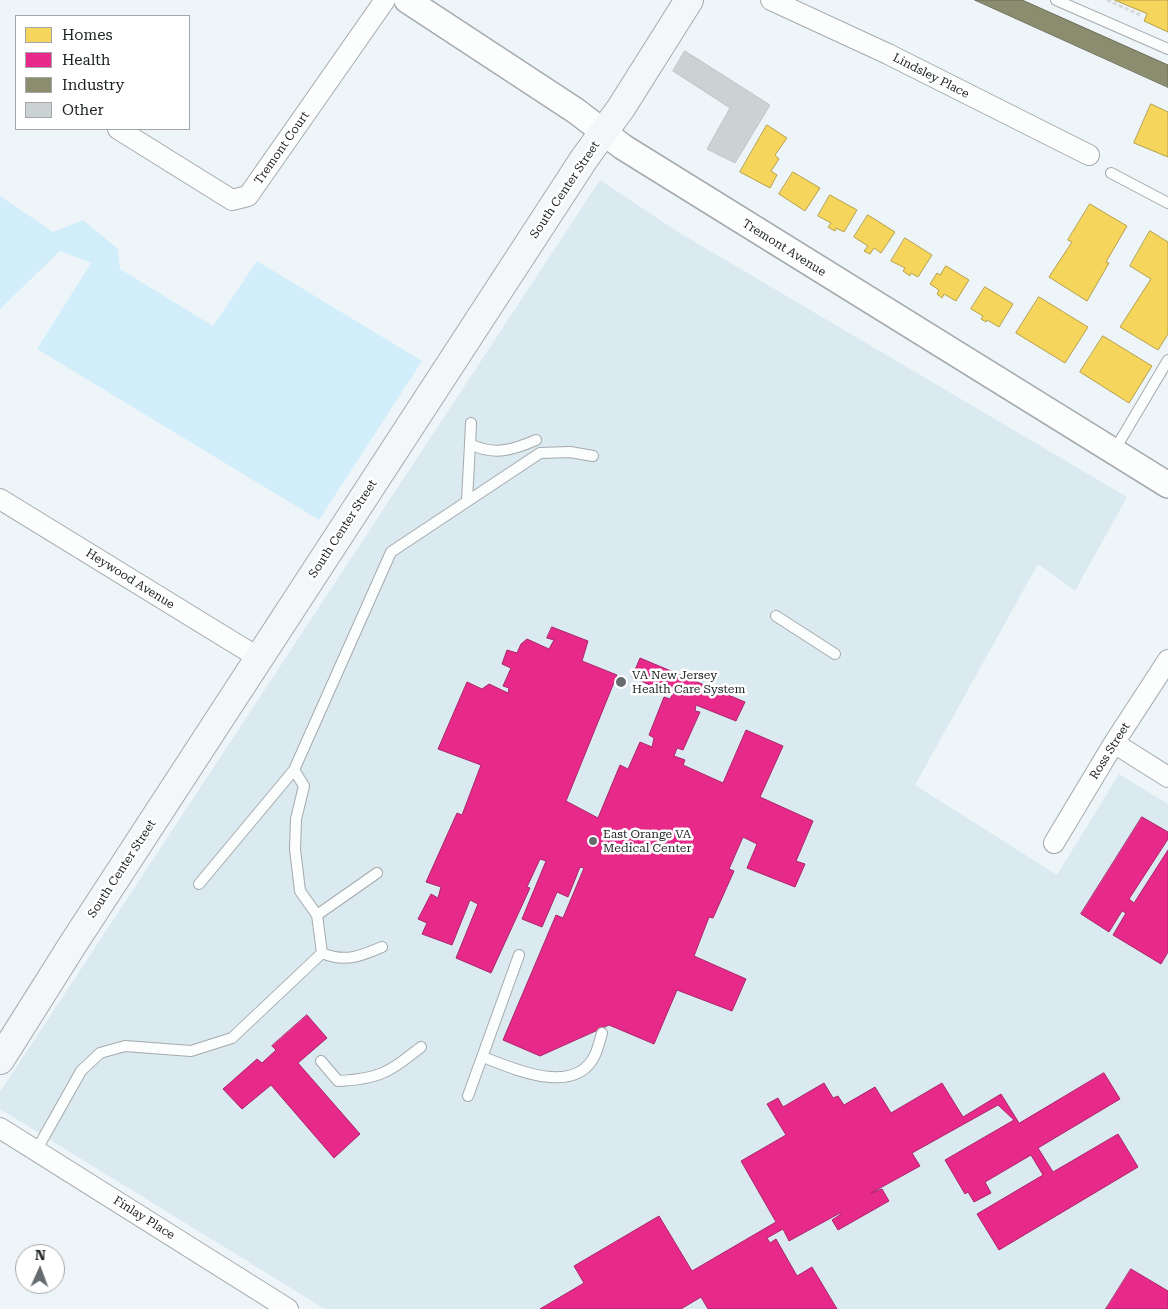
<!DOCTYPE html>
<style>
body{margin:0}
#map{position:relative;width:1168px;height:1309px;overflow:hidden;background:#edf5f8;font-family:"Roboto Serif",serif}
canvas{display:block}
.legend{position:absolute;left:15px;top:15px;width:175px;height:115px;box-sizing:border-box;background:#fff;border:1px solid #a4a6a7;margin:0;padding:6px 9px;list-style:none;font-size:15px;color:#1c2123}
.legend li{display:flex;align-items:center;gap:10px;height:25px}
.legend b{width:25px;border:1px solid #a4a6a7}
.north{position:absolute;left:15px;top:1244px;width:50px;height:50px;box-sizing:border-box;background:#fff;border:1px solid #a4a6a7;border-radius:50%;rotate:2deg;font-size:14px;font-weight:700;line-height:20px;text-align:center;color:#1c2123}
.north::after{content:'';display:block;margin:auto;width:18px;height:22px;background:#656b6e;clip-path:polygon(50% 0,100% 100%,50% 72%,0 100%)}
</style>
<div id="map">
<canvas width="1168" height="1309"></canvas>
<ul class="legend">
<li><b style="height:14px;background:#f6d55c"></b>Homes</li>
<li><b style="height:14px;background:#e7298a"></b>Health</li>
<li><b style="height:14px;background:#8c8c6e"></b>Industry</li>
<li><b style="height:14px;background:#cbd2d4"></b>Other</li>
</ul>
<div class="north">N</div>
</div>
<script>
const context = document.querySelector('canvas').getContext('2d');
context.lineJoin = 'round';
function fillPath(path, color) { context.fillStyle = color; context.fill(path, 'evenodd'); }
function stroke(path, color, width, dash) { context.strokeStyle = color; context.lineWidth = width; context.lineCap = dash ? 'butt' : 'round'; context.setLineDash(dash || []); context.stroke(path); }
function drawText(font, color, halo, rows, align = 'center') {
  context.font = font + ' "Roboto Serif",serif'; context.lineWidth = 5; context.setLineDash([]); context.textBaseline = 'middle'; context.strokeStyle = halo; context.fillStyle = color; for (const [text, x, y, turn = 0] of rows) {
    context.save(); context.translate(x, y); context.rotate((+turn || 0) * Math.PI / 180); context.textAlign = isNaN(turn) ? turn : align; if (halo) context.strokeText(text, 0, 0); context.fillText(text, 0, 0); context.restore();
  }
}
fillPath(new Path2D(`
 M600,180l78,52 449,265 -52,94 -37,-27 -123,221 142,90 62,-101 49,30v505h-843l-325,-200v-17z`), '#daeaf0');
fillPath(new Path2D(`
 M0,196l53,36 30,-12 35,29 2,20 93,57 44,-65 165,100 -103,159 -282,-171 54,-86 -31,-12 -60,58z`), '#d2eefa');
const homes = new Path2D(`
 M1115,0h53v32l-24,-11 3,-7z
 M1151,104l17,8v45l-34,-14z
 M767,125l20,13 -12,17 4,4 -8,12 6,4 -7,13 -30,-16z
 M793,172l27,16 -15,23 -26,-17z
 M830,195l27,15 -13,22 -8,-4 -1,3 -7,-4 3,-4 -13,-7z
 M1090,204l37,22 -21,36 3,1 -22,38 -38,-24 23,-35 -4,-2z
 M868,215l27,17 -14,21 -7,-5 -4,6 -6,-3 4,-5 -14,-9z
 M1150,231l18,11v92l-10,16 -38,-23 31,-48 -21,-13z
 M905,238l27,17 -14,22 -7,-4 -1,3 -7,-5 2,-3 -14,-7z
 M946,266l23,14 -13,21 -12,-7 -2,4 -5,-4 2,-4 -9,-6 7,-11 3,2z
 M985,287l28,17 -14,23 -12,-7 -1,2 -5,-3 2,-3 -12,-7z
 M1039,297l49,30 -23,36 -49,-30z
 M1103,336l49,30 -23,37 -49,-31z`);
fillPath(homes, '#f6d55c');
stroke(homes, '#b59f4b', 1);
const health = new Path2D(`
 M552,627l36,14 -6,20 35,14 -51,126 32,17 22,-53 8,4 12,-27 12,5 2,-9 -5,-3 15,-38 6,2 2,-4 -40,-18 8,-19 105,44 -9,19 -40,-16 -1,6 5,1 -17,38 -6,-2 -3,8 11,4 -2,5 40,18 23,-53 37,16 -23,51 53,24 -17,40 9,3 -10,23 -48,-19 10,-24 -14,-7 -14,32 5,2 -21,47 -4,-1 -15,39 52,23 -14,32 -55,-21 -23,54 -45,-19 -69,31 -37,-16 53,-125 7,3 21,-50 -4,-1 -12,30 -11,-5 -15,35 -20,-8 24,-58 -6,-2 -13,28 3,1 -39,85 -35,-15 22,-54 -8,-4 -18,45 -30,-11 5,-11 -9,-4 13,-25 7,4 3,-11 -15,-5 31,-69 5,2 19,-50 -43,-16 29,-67 15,7 7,-5 19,9 1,-5 -6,-2 8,-18 -9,-4 5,-14 10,3 4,-9 6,-5 22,10 5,-9 -7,-2z
 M1142,817l26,15v7l-39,60 5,4 34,-53v102l-7,12 -48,-29 13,-22 -4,-2 -13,21 -28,-18z
 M307,1015l20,23 -29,25 62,71 -26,24 -63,-73 -29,24 -19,-20 34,-30 5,4 14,-13 -4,-4z
 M1104,1073l16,26 -82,49 15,24 65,-38 20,33 -139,83 -22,-36 66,-39 -12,-20 -46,27 6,11 -17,9 -6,-10 -3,2 -20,-34 69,-40 -16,-15 -86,48 8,13 -49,27 11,-4 7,12 -51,29 -6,-10 9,-6 -1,-1 -51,28 -6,-12 -16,9 3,5 6,-4 21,37 15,-9 25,42h-129l-7,-12 -20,12h-141l44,-26 -10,-17 85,-50 33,55 84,-49 -35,-61 45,-26 -19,-31 11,-6 5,9 41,-24 9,15 5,-2 6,9 31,-18 16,26 51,-30 21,34 38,-23 18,29z
 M1131,1269l37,22v18h-62z`);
fillPath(health, '#e7298a');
stroke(health, '#aa276b', 1);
const industry = new Path2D(`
 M975,0h47l146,65v22z`);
fillPath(industry, '#8c8c6e');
stroke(industry, '#6a6c58', 1);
const building = new Path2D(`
 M685,51l85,54 -35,58 -28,-14 23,-41 -57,-37z`);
fillPath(building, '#cbd2d4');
stroke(building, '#bec5c7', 1);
const service = new Path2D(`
 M1056,0l112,49
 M1111,173l57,30
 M471,423l-1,21c24,12 43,6 66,-4
 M1114,451l54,-91
 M467,500l3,-56
 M776,616l59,38
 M294,770l97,-218 149,-99 30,-1 23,4
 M199,884l95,-114 10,16 -8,33 -1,30 5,42 17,24 5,38
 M317,915l60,-42
 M483,1057c31,12 92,40 112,-2 3,-7 5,-15 7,-22
 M321,1061l17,20c42,-2 51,-9 83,-34
 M468,1096l51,-141
 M36,1151l45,-80 19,-18 25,-7 66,5 41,-13 90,-85c23,10 39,3 60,-6`);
const minor = new Path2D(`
 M771,0l117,54 201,101
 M118,129l114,71 16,-4 137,-196
 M0,499l259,159
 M1114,743l54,34
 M1054,843l60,-100 54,-83
 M0,1128l288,181`);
const tertiary = new Path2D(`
 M407,0l169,111 47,36 545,338`);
const secondary = new Path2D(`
 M0,1060l73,-116 511,-785 37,-51 68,-108`);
stroke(service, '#a4aaad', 12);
stroke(minor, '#a4aaad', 22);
stroke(tertiary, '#a4aaad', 28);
stroke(secondary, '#a4aaad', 30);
stroke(new Path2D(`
 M1107,0l33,15`), '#d7d9da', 3, [4, 2.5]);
stroke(service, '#fcfefe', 10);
stroke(minor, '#fcfefe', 20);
stroke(tertiary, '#fcfefe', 25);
stroke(secondary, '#f3f7f9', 28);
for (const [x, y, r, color] of [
 [621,682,6,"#656b6e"],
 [593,841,5,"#656b6e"]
]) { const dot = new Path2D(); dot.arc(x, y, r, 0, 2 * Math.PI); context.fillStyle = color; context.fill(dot); stroke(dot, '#fff', 2); }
drawText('12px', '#1c2123', '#fff', [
 ["Lindsley Place",931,76,27],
 ["Tremont Court",282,148,-55],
 ["South Center Street",565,190,-56],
 ["Tremont Avenue",784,248,32],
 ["South Center Street",343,529,-57],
 ["Heywood Avenue",130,579,32],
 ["Ross Street",1110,751,-58],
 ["South Center Street",122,869,-57],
 ["Finlay Place",144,1218,32]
]);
drawText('12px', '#1c2123', '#fff', [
 ["VA New Jersey",632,675],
 ["Health Care System",632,689],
 ["East Orange VA",603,834],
 ["Medical Center",603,848]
], 'left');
</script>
